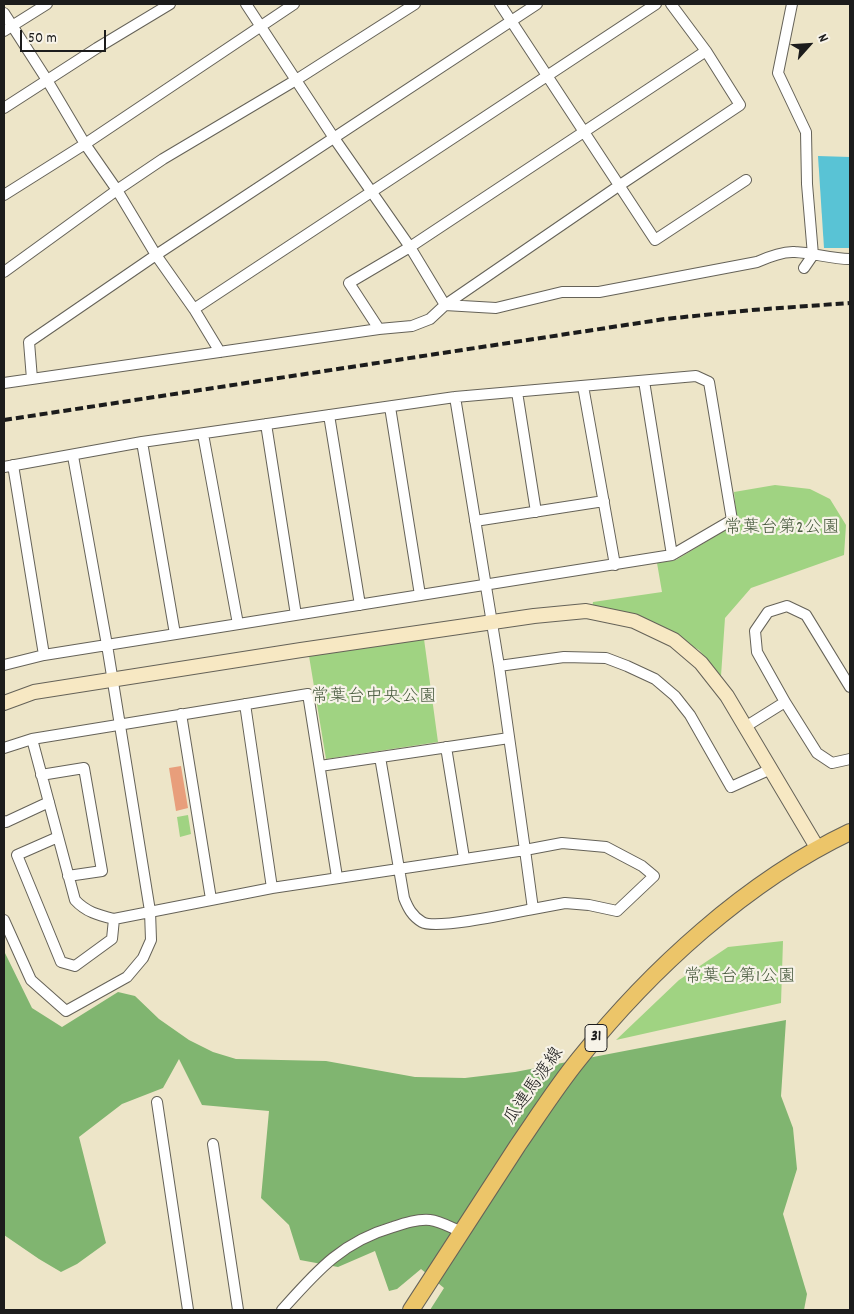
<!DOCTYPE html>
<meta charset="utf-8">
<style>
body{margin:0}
#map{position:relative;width:854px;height:1314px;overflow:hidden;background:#ede5c8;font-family:Dekko,sans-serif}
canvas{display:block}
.frame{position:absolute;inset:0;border:5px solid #1c1c1c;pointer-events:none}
.north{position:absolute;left:784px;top:20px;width:50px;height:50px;-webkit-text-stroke:4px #f7f3e8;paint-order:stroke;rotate:64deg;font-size:14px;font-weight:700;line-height:20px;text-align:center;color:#1c1c1c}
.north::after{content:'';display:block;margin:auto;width:18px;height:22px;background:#1c1c1c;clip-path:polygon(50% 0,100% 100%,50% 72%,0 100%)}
.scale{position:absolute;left:20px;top:30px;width:86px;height:22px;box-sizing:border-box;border:2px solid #1c1c1c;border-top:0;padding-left:6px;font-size:15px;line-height:18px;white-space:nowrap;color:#1c1c1c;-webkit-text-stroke:4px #f7f3e8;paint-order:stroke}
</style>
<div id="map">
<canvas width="854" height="1314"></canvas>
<div class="frame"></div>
<div class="north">N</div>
<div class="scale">50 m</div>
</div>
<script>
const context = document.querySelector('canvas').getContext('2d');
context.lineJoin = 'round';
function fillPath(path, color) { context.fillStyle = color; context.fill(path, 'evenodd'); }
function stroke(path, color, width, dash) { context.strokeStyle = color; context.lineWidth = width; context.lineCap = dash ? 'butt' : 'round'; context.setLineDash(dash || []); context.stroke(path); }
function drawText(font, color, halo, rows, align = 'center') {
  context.font = font + ' Dekko,"Klee One",sans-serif'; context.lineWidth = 4.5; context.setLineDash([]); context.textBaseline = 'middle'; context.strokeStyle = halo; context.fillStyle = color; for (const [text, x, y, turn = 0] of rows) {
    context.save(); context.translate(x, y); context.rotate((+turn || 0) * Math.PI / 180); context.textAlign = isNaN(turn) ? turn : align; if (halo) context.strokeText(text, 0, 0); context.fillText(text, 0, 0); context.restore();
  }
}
fillPath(new Path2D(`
 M775,485l35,4 20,10 16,26 -2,30 -93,33 -26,30 -4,58 -22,-26 -63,-35 -44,-7 1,-6 69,-10 -5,-29 19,-3 61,-37 -3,-31z
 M424,639l14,103 -112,17 -17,-103z
 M188,815l3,19 -11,3 -3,-20z
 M783,941l-2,62 -165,37 63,-60 49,-33z`), '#a0d382');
fillPath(new Path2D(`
 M4,951l28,57 30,19 56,-35 17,4 24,23 30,21 24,12 23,7 90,2 89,16 50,1 50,-6 271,-52 -5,76 12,32 4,41 -14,45 24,80 -3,16h-374l14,-22 -23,-19 -24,20 -8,2 -14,-40 -37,16 -38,-7 -11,-35 -28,-27 8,-87 -67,-6 -23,-46 -16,29 -41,16 -43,33 27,106 -29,21 -16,8 -22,-13 -35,-24z`), '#80b570');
fillPath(new Path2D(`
 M818,156l32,1v91h-26z`), '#59c3d5');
fillPath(new Path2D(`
 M181,766l7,42 -12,3 -7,-43z`), '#e89e7b');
const street = new Path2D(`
 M246,4l88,134 76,109 35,58 175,-120 120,-80 -34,-54 -35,-47
 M500,4l155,236 91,-60
 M792,4l-14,69 28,59 1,52 6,71 -9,13
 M4,13l43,67 38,64 32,46 39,65 38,54 26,43
 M4,31l43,-27
 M4,108l93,-60 73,-44
 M4,195l81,-51 209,-140
 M4,272l113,-82 46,-31 133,-79 119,-76
 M194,309l462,-305
 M379,329l-30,-46 61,-36 296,-196
 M32,379l-3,-37 127,-87 381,-251
 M4,383l375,-54 33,-3 18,-7 15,-14 51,3 66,-16h37l158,-30c11,-5 25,-11 38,-10 19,1 36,7 55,7
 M583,386l32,179
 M517,392l19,120
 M390,407l30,188
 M329,415l31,190
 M266,424l30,191
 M203,434l35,190
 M142,442l33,192
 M13,465l31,190
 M4,467l138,-25 313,-45 241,-21 13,6 23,138 -60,35
 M475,521l129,-20
 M4,665l40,-10 628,-100 -28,-174
 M499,666l65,-9 42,1 21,8 28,13 20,17 15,19 41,72 40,-18
 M850,687l-44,-72 -19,-9 -19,6 -13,19 2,21 28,50 32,51 15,10 18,-4
 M245,704l27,184
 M181,714l30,185
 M745,727l40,-25
 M446,747l18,111
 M4,748l28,-9
 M380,757l24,141c4,10 8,18 18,24 14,8 91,-9 111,-13l-8,-59 37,-7 44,4 36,19 12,10 -37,35 -28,-6 -24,-2 -32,6
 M320,766l189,-28
 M41,775l43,-7 18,103 -34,5
 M4,821l2,1 43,-20
 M58,837l-41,18 44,107 14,4 37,-27 2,-20
 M337,877l-29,-183 -276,45 43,161c11,12 23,15 39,19l158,-31 253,-38 -26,-184 -44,-269
 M4,920l27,60 35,31 61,-34 16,-19 8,-18 -1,-29 -43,-266 -34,-189
 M157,1102l31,208
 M213,1144l25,166
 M282,1310c34,-38 59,-68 111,-83 12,-4 24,-8 37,-7 10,1 22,8 32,12`);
const secondary = new Path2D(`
 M4,703l30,-11 267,-42 233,-34 52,-5 48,10 40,19 27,23 26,33 91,153`);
const primary = new Path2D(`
 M411,1310c36,-55 71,-110 107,-165 20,-29 39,-59 61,-86 71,-89 168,-178 271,-227`);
stroke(street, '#656258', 12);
stroke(secondary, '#656258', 16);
stroke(primary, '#656258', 18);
stroke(street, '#fff', 10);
stroke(secondary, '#f7e8c3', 14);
stroke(primary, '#ecc569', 16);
stroke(new Path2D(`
 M4,420l661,-101 87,-9 98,-7`), '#1c1c1c', 4, [8, 4]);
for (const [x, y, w] of [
 [596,1038,22]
]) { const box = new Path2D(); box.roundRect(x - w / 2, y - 13.5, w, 27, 4); context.fillStyle = '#f7f3e8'; context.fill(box); stroke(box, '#1c1c1c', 1); }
drawText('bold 16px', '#1c1c1c', null, [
 ["31",596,1038]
]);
drawText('18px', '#4a5c40', '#f7f3e8', [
 ["常葉台第2公園",782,530],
 ["常葉台中央公園",374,699],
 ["常葉台第1公園",740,979]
]);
drawText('18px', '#1c1c1c', '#f7f3e8', [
 ["瓜連馬渡線",535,1087,-55]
]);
</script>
